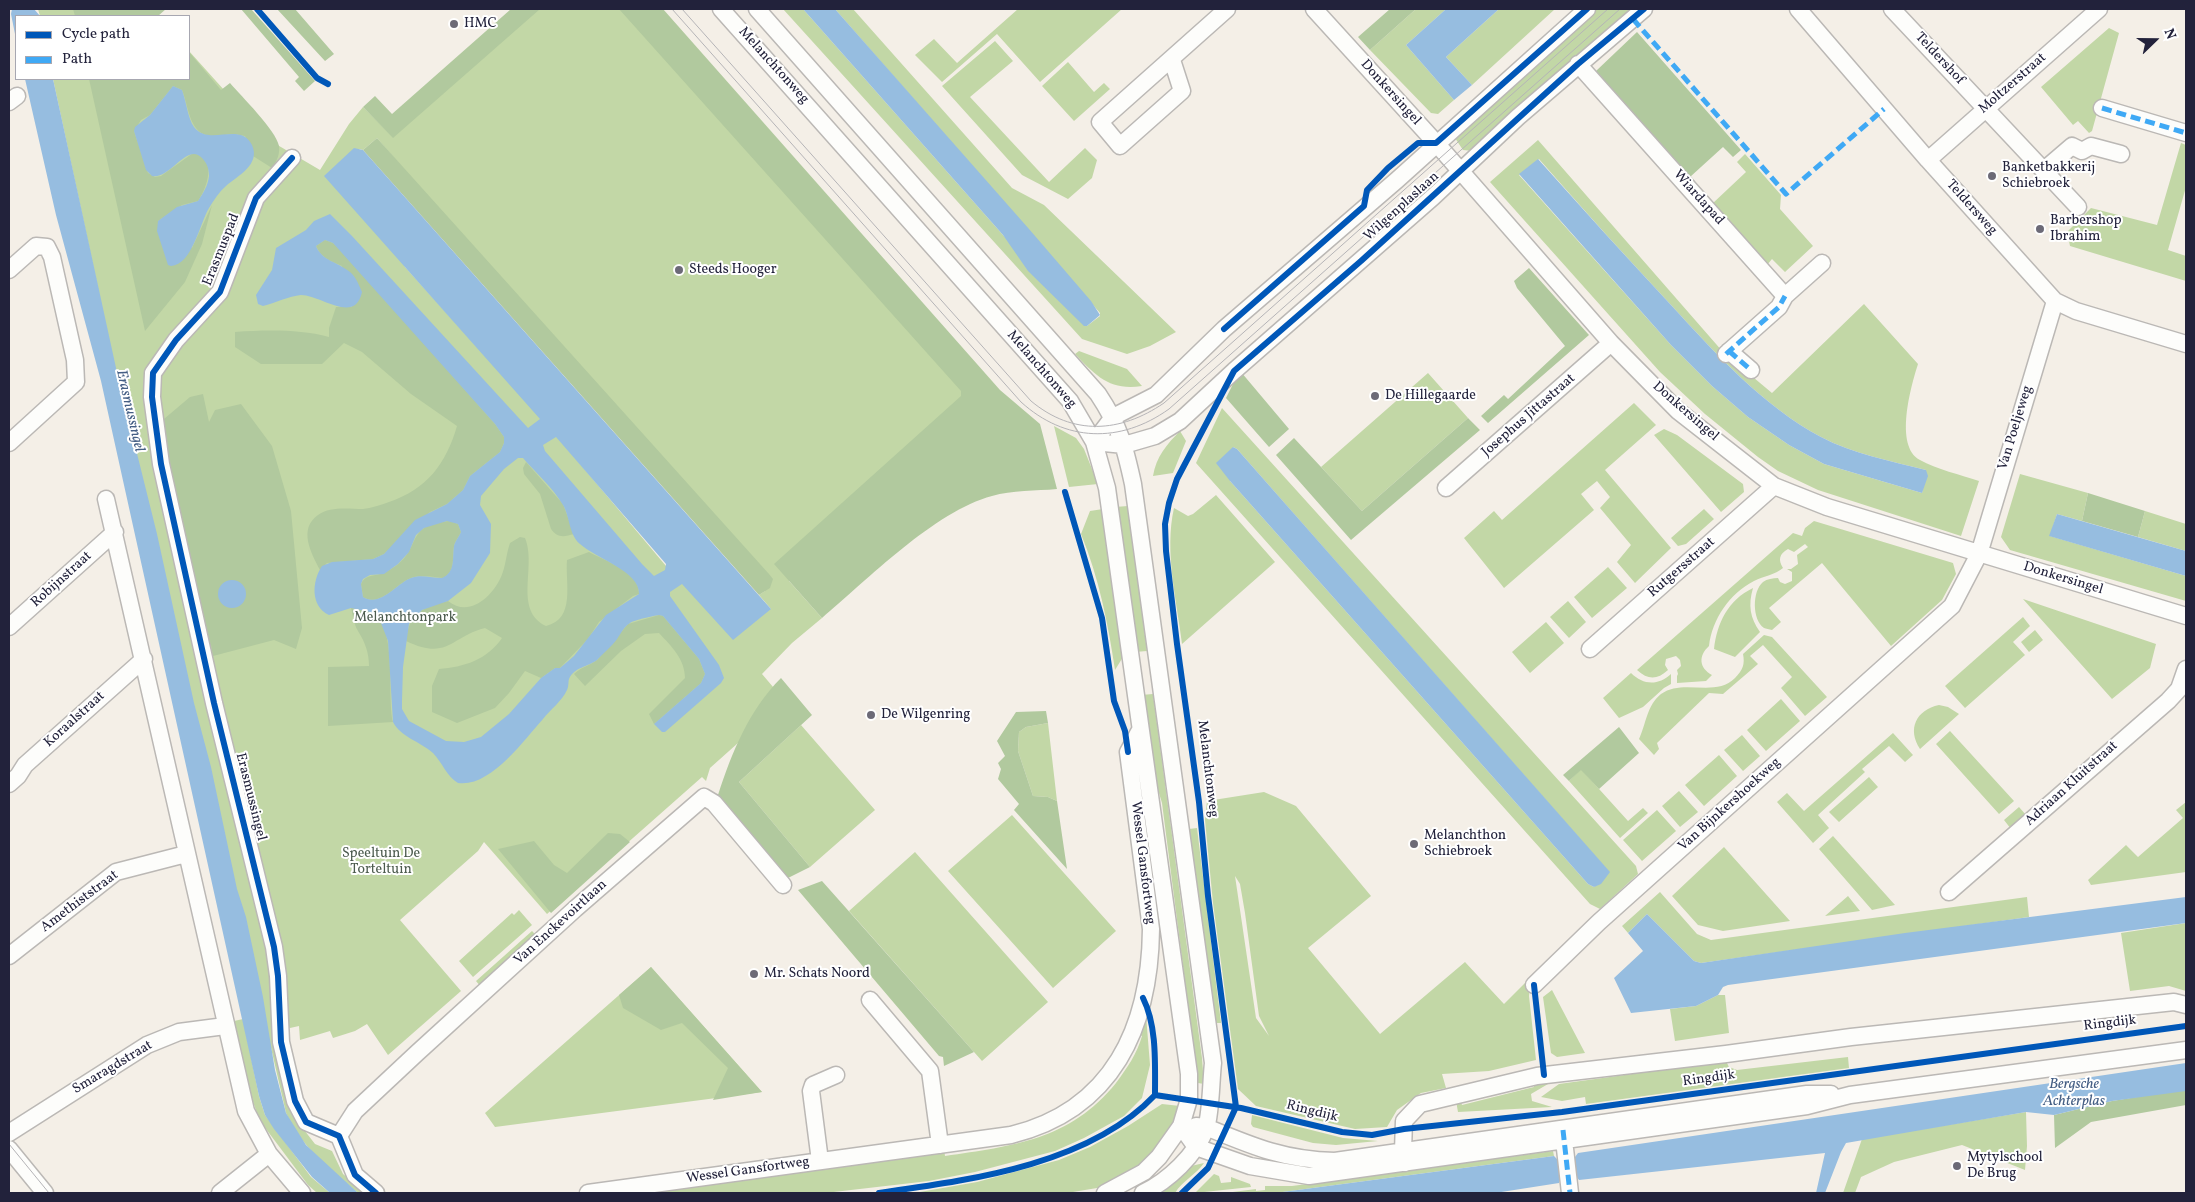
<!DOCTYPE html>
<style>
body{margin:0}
#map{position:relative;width:2195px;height:1202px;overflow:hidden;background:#f4efe7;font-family:Vollkorn,serif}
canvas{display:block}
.frame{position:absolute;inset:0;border:10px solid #22223b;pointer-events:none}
.legend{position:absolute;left:15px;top:15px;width:175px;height:65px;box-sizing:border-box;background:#fff;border:1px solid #a7a7b1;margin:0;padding:6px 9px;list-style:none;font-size:15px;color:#22223b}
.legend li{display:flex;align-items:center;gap:10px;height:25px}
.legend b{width:25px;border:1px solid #a7a7b1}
.north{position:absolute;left:2130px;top:15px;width:50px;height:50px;-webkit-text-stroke:4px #fff;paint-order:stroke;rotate:68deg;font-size:14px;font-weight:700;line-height:20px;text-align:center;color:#22223b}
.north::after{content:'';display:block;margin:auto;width:18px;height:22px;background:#22223b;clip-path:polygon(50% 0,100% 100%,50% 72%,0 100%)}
</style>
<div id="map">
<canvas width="2195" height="1202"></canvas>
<div class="frame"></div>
<ul class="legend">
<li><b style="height:6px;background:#0057b8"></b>Cycle path</li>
<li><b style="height:6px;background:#3fa9f5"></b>Path</li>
</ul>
<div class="north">N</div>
</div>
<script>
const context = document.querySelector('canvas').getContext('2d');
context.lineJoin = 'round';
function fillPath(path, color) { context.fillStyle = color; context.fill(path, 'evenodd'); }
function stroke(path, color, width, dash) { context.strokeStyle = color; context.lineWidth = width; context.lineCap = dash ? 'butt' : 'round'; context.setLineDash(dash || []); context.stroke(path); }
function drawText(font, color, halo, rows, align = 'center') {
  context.font = font + ' Vollkorn,serif'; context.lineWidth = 4; context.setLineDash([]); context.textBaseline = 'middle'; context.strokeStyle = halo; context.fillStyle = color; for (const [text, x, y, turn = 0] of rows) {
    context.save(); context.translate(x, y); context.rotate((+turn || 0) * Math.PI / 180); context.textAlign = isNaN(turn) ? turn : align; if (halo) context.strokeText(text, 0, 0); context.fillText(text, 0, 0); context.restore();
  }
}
fillPath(new Path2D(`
 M38,9h113l7,7h-118z
 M529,9h119l335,380 -194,192 33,37 -30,25 -30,31 23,27 -75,67 -4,13 -4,-4 -155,137 -63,-72 -6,9 -78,69 61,71 -73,64 -21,-31 -12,7 -22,7 -3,-7 -30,9 -1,-14 -9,2 -2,-1 -11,13 2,31 12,42 24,31 17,7 11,23 23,19h-8c-27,-23 -57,-46 -72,-80l-15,-65 -29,-89 -189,-880h136v-28l80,89 51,30 29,-46 14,-17 29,29zM377,138l388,453 -6,4 12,14 -105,-43 -127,-151 -134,-148 -46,-118 4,1z
 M783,9h20l200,226 84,91 13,-10v-3l-265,-304h18l159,179 32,17 132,127 -26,14 -23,8 -45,-15z
 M1018,9h104l-82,73 -43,-48 -55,48 -27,-27 19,-16 23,24z
 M1416,9h30l-40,36 48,55 -16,14 -7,-1 -61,-63z
 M1499,9h56l-83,76 -26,-28z
 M1594,9h39l-160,142 -10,-1 -8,-12z
 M2109,28l10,5 -27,98 -3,2 -11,-12 -5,4 -32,-38z
 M995,41l18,20 -43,36 79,85 36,-34 12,12 -5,18 -24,21 -46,-24 -80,-89z
 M1068,62l26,30 10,-9 6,6 -36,32 -32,-35z
 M1538,140l185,212 49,41 92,-89 54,60c-7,22 -24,82 2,96 16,9 41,15 59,21l-18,55 -143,-46 -40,-19 -20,-14 -53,-43 -45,-42 -170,-190zM1539,159c43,49 87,98 132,146 44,48 92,101 150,132 32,17 70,24 105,33l-4,23 -98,-29 -35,-19 -41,-28 -36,-31 -41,-41 -152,-170z
 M2181,143l5,2v42l-18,63 18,6v25l-116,-35 -3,-14 24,-24 66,17z
 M1745,154l36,41 -1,14 33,37 -28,26 -13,-13 -5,6 -55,-61 34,-32 -9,-10z
 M1079,351l48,18 15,17c-32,5 -46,-10 -67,-32z
 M1428,373l40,45 -106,93 -41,-44z
 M1634,403l22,22 -51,45 66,78 -36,35 -18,-21 14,-17 -31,-37 10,-11 -13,-16 -16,13 13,16 -90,78 -40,-50 30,-27 8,9z
 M1222,408l414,458 2,8 -38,35 -10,-5 -394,-441zM1233,447l4,2 372,423 -15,15 -6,-3 -358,-403z
 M1054,426l22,12 8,11 14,35 -29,3z
 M1664,429l13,6 66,49 1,8 -23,20 -67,-77z
 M1180,431l6,10 -13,32 -20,3c3,-19 14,-32 27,-45z
 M2020,474l68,19 -6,28 -25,-7 -7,22 136,40v25l-176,-51 -9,-13z
 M1216,495l59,67 -93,82c-5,-43 -18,-92 -8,-136l14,8 5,-2z
 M1128,506l19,145 -12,1 -20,-145z
 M1103,509l20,148 -8,13c-7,-47 -16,-92 -34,-136l9,-23z
 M1704,509l10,10 -28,25 -8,2 -7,-8z
 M2145,511l41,13v27l-48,-14z
 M1814,521l139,42 3,11 -14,26 -51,46 -69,-83 -53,45 12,14 -9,8c-3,-1 -6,-1 -8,-2 -12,-8 -12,-37 -1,-46 4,-3 10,-4 15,-4l2,4 5,2 7,-3v-9l-5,-3h4l7,-5 -1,-9 11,-8 -3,-3 -11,8 -6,-3c-9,5 -10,11 -5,19 -8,7 -19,8 -29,13 -24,12 -42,38 -45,65 -11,10 -10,22 3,29l-6,6 -29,2v-7l1,-2 -1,-4 4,-4 -1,-6 -4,-4 -10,3 -1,6 3,5c-11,10 -20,10 -31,0l156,-137 9,3 3,-8z
 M1608,567l19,21 -35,30 -18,-21z
 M1753,588c-5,17 -3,30 7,44l-25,25 -21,-8c3,-26 14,-49 39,-61z
 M2023,599l133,45 -6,24 -38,31z
 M1568,601l18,21 -17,16 -19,-21z
 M2023,617l7,9 -17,16 12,13 -60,53 -20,-22z
 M1546,622l18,21 -34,30 -18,-21z
 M2035,630l8,10 -14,12 -8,-10z
 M1764,635l8,2 55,60 -22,19 -24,-28 11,-11 -29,-32 -13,11 8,8 -35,30 -14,-1 -52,50 2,6 -5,6 -15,-16c7,-15 8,-34 22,-45 22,-16 54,4 74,-16 8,-8 10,-14 8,-24z
 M1631,673c12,12 27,13 40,1v10l-7,4 -21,19 -24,11 -16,-20z
 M1153,694l49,364 2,26 -6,-1 -36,-280 -10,-33 -11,-75z
 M1781,699l19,22 -34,30 -19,-21z
 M1939,705l9,2 11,7 -39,35c-13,-20 -4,-39 19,-44z
 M1048,723l9,78 -9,-4 -15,-1 -15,-45 1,-19 7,-5z
 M801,725l74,85 -65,57 -71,-85z
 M1950,731l64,70 -15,13 -63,-70z
 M1893,733l20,22 -8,7 -16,-16 -27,23 3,3 -47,43 11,13 -16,15 -36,-41 10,-9 17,18z
 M1742,735l18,21 -17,15 -19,-21z
 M1719,755l18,21 -33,30 -19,-21z
 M1581,769l47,52 15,-13 5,5 -28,25 -51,-57z
 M1869,777l9,10 -39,35 -10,-10z
 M1679,791l19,21 -18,15 -18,-21z
 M1264,792l32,14 75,90 -63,52 72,86 85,-72 39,42 22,-22 4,5 -1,9 7,64 -47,11 -47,3 4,14 -25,5 -24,17 -10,17 -32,2 -99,-23 -18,-17 -25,-186 -8,-83 2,-19zM1235,876l5,8 5,29 14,103 10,20 -13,-18z
 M2186,802v70l-95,13 -3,-5 38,-35 12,12 45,-39 -7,-8z
 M2019,807l7,8 -15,14 -7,-9z
 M1657,810l19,21 -34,30 -19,-21z
 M1012,815l104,116 -63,57 -105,-117z
 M1197,828l24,195h-5l-27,-194z
 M1833,836l62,69 -23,5 -53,-61z
 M1724,847l66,74 -67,10 -25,-6 -26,-29z
 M915,852l133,150 -66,59 -133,-150z
 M1660,892l37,42 14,6 316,-43 2,20 -328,46 -7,-2 -47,-47 -19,19 -6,-7z
 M1848,896l12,15 -35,5z
 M519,910l13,15 -59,52 -14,-16 53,-48 2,2z
 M2186,923v68l-17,-5 -39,5 -9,-58z
 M532,931l5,5 -56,51 -5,-6z
 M651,967l111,125 -267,35 -10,-14z
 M1552,990l33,63 -28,4 -6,-4 -8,-56z
 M1718,995h7l4,38 -54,8 -5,-32 26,-3z
 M1146,1015l4,50 -8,33 -18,18 -40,22 -29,13 -80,21 -46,9 -104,12h-196l315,-44 1,7c68,-10 125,-16 171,-73 11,-15 21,-29 26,-47l-6,-3z
 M243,1019l16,77 6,19 46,62 19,16h-13l-9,-8 -48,-64 -7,-19 -19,-81z
 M1848,1057l1,11 -263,36 -1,-7 -23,4 -21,-4 18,-13 167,-23 3,6 8,3z
 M1548,1080v4l-17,10 1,7 20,6 -94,5 -2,-11 4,-2 2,6 72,-18v-5z
 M1162,1104l18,2 -11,26 -20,29 -40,25 -42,7h-153l63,-11 82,-22 31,-13 38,-21z
 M2026,1112l1,34 -2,24 -63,-25 -68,17 -33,15 -6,16h-12l19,-54z
 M1252,1115l91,23 35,3 -42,4 -23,-2 -60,-16 -2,-3z
 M1553,1151l1,5 -279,37h-50l31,-4v2l9,-1v-4h27z
 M1204,1163c-8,12 -22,18 -29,30h-16l32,-27z
 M1214,1174l5,2 2,7 10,-1v-5l19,7 1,3 -56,6z`), '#c2d7a6');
fillPath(new Path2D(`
 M73,9h93l-8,7h-83z
 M241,9h10l64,72 -11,10 -9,-10 4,-4z
 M277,9h18l39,45 -9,7z
 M511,9h29l-147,129 -30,-31 12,-11 17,18z
 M619,9h44l337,381 40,34 17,65c-21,2 -45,1 -65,7 -57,15 -125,84 -170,122l-48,-54 187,-168v-5z
 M1390,9h26l-46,41 -12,-13z
 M1637,32l104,118 -8,7 -10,-10 -33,30 -94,-106z
 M189,52l32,38 9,-7c11,13 46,47 49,63 1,8 -2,15 -7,22l-19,-12v-4l-8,-16c-15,-4 -18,0 -32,0 -24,0 -24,-29 -31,-46l-9,-4 -23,29 -9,5 -7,11 14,42 7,4 6,-1 32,-23c25,5 14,35 5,48l-16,4 -24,16 34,27 20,-43 -10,39 -17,38 -40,49 -56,-252h100z
 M377,138l392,436 4,5 -3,9 -11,7 -396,-445z
 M325,240l8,3 10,9 152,172 9,13v6l-4,9 -30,24 -7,14 -16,14 -17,8 -46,42 -11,5 -46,4 -7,7c-9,-17 -22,-41 -2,-55 12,-9 31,-6 45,-6 8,-1 18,-4 26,-7 38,-13 57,-38 68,-76l-46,-32 -49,-42 -18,-9 -22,21h-61l-26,-17v-15c31,-2 64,-3 94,5v-9l7,-21h16l-10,-41c-11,-5 -21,-8 -26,-20z
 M1529,268l60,67 -101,88 -7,-7 23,-21 4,4 57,-53 -48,-58 -3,-7z
 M1241,372l48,57 -20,18 -43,-49 11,-22z
 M203,394l6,28 6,-12 26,-6 31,42 19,65 11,117 -6,21 -22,-9 -61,16 -2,-11h-4l-43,-207v-19l26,-22z
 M1468,418l12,12 -129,110 -75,-85 18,-17 68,73z
 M526,462l37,42 11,30c-10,3 -17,4 -23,-5l-11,-35 -16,-20 -1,-6z
 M2088,493l57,18 -7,26 -56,-16z
 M451,521l7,3 3,8c-2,5 -6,9 -7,14 -2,12 2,26 -11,32 -10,-1 -23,-4 -32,0 -14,5 -31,30 -48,19l-2,-13c4,-9 11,-8 19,-10 5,-1 13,-6 17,-9 24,-18 9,-42 54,-44z
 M520,537l5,1c12,29 -12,72 21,88 30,-7 19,-43 21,-66l22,-8c16,9 51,20 50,42l-6,2 -34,26 -11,17 -28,29h-5l-14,10 -16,-7 -16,22 -14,15 -38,15 -25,-11v-26l7,-17c25,-2 48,-9 63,-31l-17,-10c-35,9 -37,33 -79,13 3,-29 17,-34 42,-40 21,17 44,-4 53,-24 5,-11 5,-23 9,-34z
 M351,608c7,1 17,1 23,5 23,16 13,83 19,109l-65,4v-59l41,-1c0,-13 -4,-24 -11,-35 -4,-6 -5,-16 -7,-23z
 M659,615l4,1 36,43 6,15 -4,9 -47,41 -5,-10 36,-36c0,-19 -14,-32 -26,-45l-14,1 -24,17 -36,35 -11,-12c7,-7 15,-8 23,-14l31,-36z
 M781,678l31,37 -73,67 71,85 -22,11 -70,-83c14,-43 31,-85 63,-117z
 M1046,711l2,12 -22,4 -7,5 -1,19 15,45 15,1 9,4 10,68 -53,-59 5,-6 -21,-25 3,-10 -3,-6 7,-7 -8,-15 19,-29z
 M1619,727l20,26 -40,36 -18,-19 -12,11 -6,-6z
 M608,833l12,1 10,8 -79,71 -53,-64 36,-8 20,24 13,8z
 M822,881l152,171 -30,14 -1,-9 -4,-1 -141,-166z
 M651,967l111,125 -49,8 15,-32 -46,-45 -21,7 -38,-22 -4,-13z
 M2174,1091h12v14l-95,17 -36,26 -1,-33 58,-14z`), '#b1c99e');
fillPath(new Path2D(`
 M12,9h22l6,7h-24v23l-5,-25z
 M803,9h32l194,220 62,72 9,14 -13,11h-3l-56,-55 -25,-36z
 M1446,9h53l-53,48 26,28 -18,15 -48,-55z
 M25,79h28l65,298 39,157 37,169 17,64 26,122 9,28 17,80 12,73 11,43 20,32 52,48h-28l-18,-16 -38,-48 -9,-14 -6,-19 -158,-715 -45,-166z
 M173,86l9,4c4,10 6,29 12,37 15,20 46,-6 58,18 9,20 -15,31 -26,41 -7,6 -12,14 -17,22 -9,15 -17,57 -38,58l-3,-1 -11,-34 1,-10 19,-14 21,-6c5,-8 10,-15 11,-25 0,-7 -2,-13 -7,-18 -15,-16 -32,22 -50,18l-6,-6 -12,-39 1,-4 15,-12z
 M354,148l9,2 408,459 -38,31 -51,-56 -12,8v4l49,69 5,13 -3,5 -56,49h-3l-8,-8 47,-41 4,-9 -6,-15 -36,-43 -4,-1c-6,1 -25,5 -29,8 -8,5 -11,15 -17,21 -5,5 -11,11 -16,16 -9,7 -23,7 -28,19 -1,3 0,7 -2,11 -5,11 -16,19 -24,29 -19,21 -53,69 -85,64 -11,-6 -16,-21 -25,-30 -14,-12 -32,-16 -40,-31l-5,-81 -9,-23 -9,-6 -19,-4 -22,7c-19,-9 -17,-34 -7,-49l10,-4 41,-3 11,-5 31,-34 32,-16 16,-14 7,-14 30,-24 4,-9v-6l-9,-13 -162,-181 -8,-3 -9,6c6,15 22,16 34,26 6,5 9,13 12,20 -7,33 -41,3 -61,3 -12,1 -26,8 -38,11l-5,-2 -2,-9 16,-25 4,-22 30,-18 8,-9 16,-7 22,22 176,192 12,-9 -216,-243zM556,437l110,127 -1,6 -11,6 -12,-12 -97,-113 -2,-6zM518,458h5c13,15 30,30 40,47 7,12 6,30 17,39 15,14 60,27 59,50l-33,21 -32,41 -14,12h-5l-14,10 -32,36 -28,23 -17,5 -18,-1 -37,-20 -7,-12v-8l1,-34 6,-43 13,-14 26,-9 23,-18 19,-30 1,-29 -11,-19 1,-9 23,-27zM447,521l11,3 3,8c-2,5 -6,9 -7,14 -2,12 2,26 -12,32 -9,0 -22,-4 -31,0 -14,5 -31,30 -48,19l-2,-13 2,-5 7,-4 14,-1 14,-10 11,-12 7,-17 8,-7z
 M1538,159c44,49 88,98 133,146 44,48 92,101 150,132 32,17 70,24 105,33l2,6 -6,17 -98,-29 -35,-19 -41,-28 -36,-31 -41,-41 -152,-171z
 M1233,447l4,2 373,423 -9,12 -7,3 -6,-3 -358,-403 -14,-18z
 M2057,514l129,37v25l-137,-40z
 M218 594a14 14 0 1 1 28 0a14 14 0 1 1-28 0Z
 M2186,897v26l-458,62 -5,2 -5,8 -22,11 -65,7 -17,-35 29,-27 -15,-18 19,-19 47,47 7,2 204,-30z
 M2186,1063v28l-74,10 -58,14 -28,-3 -180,31 -5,9 -16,41h-9l9,-40 -246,27 -6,-8 -1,-11 6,-8z
 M1554,1156c9,8 9,15 5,27l-64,10h-220z`), '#96bde0');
const minor = new Path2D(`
 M721,9l349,392 24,41 13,46 82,586v25l-8,27 -22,31 -15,15 -39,21
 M757,9l341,385c22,33 27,53 35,90l80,579c-2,17 -2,50 -7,65 -10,27 -38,53 -63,65
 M1314,9l122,134 175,200 67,68 96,75 53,21 359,109
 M1798,9l130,151 127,141 21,10 110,33
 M1892,9l186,198
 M1172,60l10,31 -62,55 -20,-24 127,-113
 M1578,64l207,232 37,-33
 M9,102l8,-6
 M2102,108l84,25
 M292,158l-36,40 -36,94 -44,48 -23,33 -1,24 9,67 53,239 60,244 4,29 3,66 14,59 11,21 33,14 16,39 21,18
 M1928,160l171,-151
 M2044,170l28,-24 10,5 9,-5 30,8
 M9,270l27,-24 11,1 5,10 23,103 1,22 -67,61
 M1729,351l22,19
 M1726,354l53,-47 6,-11
 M1094,442l30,3 31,-9 25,-15 54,-50 199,-174 85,-80 126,-108
 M1094,442l19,-25 43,-22 68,-66 173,-149 190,-171
 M1446,488l165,-145
 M106,499l140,612 23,43 33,39
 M9,627l106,-95
 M1590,649l184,-163
 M9,784l9,-8 7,-11 119,-106
 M1949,892l219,-191 11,-12 7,-20
 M9,956l107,-84 70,-18
 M1534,985l65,-63 353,-316 27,-52 76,-253
 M870,1000l60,71 10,74
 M1181,1126l15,21 54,19 59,10 498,-70 43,-11 336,-45
 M1196,1126l10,1c46,19 78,33 129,34l472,-67h24
 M1563,1131l7,62
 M9,1133l138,-88 32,-13 46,-6
 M339,1136l16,-25 62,-58 158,-144 129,-112 10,6 69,82
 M9,1149l36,44
 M820,1161l-9,-70 2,-6 23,-10
 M1405,1163l-2,-12 1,-30 16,-17 117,-28 189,-22 125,-17 323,-35 12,3
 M220,1193l49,-39
 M588,1193l423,-58c102,-25 139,-108 140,-206l-23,-177 12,-22`);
stroke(minor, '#bbb8b5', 19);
stroke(minor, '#fdfdfb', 16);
stroke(new Path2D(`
 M672,9l349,393c44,40 99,42 148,7l451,-400
 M682,9l349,392c42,35 89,32 133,2l444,-394
 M9,1144l40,49`), '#b5b4b7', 1);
stroke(new Path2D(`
 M1633,19l153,175 98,-85
 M2102,108l84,25
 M1729,351l22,19
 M1726,354l53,-47 6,-11
 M1563,1130l7,63`), '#3fa9f5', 5, [10, 5]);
stroke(new Path2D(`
 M257,9l60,69 11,6
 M292,158l-36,40 -36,94 -44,48 -23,33 -1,24 9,67 53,239 60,244 4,29 3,66 14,59 11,21 33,14 16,39 21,18
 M1224,329l140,-123 3,-16 21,-22 30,-25h18l151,-134
 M1065,492l37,126 12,83 11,30 3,21
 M1534,985l10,90
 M1143,998c14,28 12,65 12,97
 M1155,1095l86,13 101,24 30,3 32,-6 158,-17 624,-86
 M879,1193c91,-13 210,-28 276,-98
 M1182,1193l26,-25 28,-61 -28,-211 -9,-94 -22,-158 -11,-93 -1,-27 4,-21 8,-24 57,-108 127,-110 217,-197 66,-55`), '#0057b8', 6);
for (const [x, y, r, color] of [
 [454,24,5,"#6c6a77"],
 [1992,176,5,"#6c6a77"],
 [2040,229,5,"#6c6a77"],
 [679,270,5,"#6c6a77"],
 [1375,396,5,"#6c6a77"],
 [871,715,5,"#6c6a77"],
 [1414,844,5,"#6c6a77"],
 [754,974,5,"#6c6a77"],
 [1957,1166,5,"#6c6a77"]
]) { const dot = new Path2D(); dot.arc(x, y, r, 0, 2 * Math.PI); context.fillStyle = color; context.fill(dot); stroke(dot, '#fff', 2); }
drawText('14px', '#22223b', '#fff', [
 ["HMC",464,24],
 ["Banketbakkerij",2002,168],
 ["Schiebroek",2002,184],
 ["Barbershop",2050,221],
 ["Ibrahim",2050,237],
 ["Steeds Hooger",689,270],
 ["De Hillegaarde",1385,396],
 ["De Wilgenring",881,715],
 ["Melanchthon",1424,836],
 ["Schiebroek",1424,852],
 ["Mr. Schats Noord",764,974],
 ["Mytylschool",1967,1158],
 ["De Brug",1967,1174]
], 'left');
drawText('14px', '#22223b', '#fff', [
 ["Teldershof",1939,59,47],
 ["Melanchtonweg",773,66,48],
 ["Moltzerstraat",2013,84,-41],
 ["Donkersingel",1390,93,48],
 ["Wiardapad",1698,198,48],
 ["Wilgenplaslaan",1402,207,-42],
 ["Teldersweg",1971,208,48],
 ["Erasmuspad",222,250,-68],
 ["Melanchtonweg",1041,370,49],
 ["Donkersingel",1685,412,41],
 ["Josephus Jittastraat",1529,416,-41],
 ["Van Poeljeweg",2016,428,-73],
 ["Rutgersstraat",1682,568,-41],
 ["Donkersingel",2063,579,17],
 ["Robijnstraat",62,580,-42],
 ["Koraalstraat",75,720,-42],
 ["Melanchtonweg",1207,769,83],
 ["Adriaan Kluitstraat",2072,784,-42],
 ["Erasmussingel",250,797,76],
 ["Van Bijnkershoekweg",1730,805,-42],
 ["Wessel Gansfortweg",1142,863,83],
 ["Amethiststraat",80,902,-37],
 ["Van Enckevoirtlaan",561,923,-42],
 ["Ringdijk",2110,1024,-7],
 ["Smaragdstraat",113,1068,-31],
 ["Ringdijk",1709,1079,-8],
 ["Ringdijk",1312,1112,14],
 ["Wessel Gansfortweg",748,1171,-8]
]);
drawText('14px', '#4c5b4e', '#fff', [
 ["Melanchtonpark",405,618],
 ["Speeltuin De",381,854],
 ["Torteltuin",381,870]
]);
drawText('italic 15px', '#445e84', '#fff', [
 ["Erasmussingel",129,411,77],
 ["Bergsche",2074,1085],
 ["Achterplas",2074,1102]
]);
</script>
